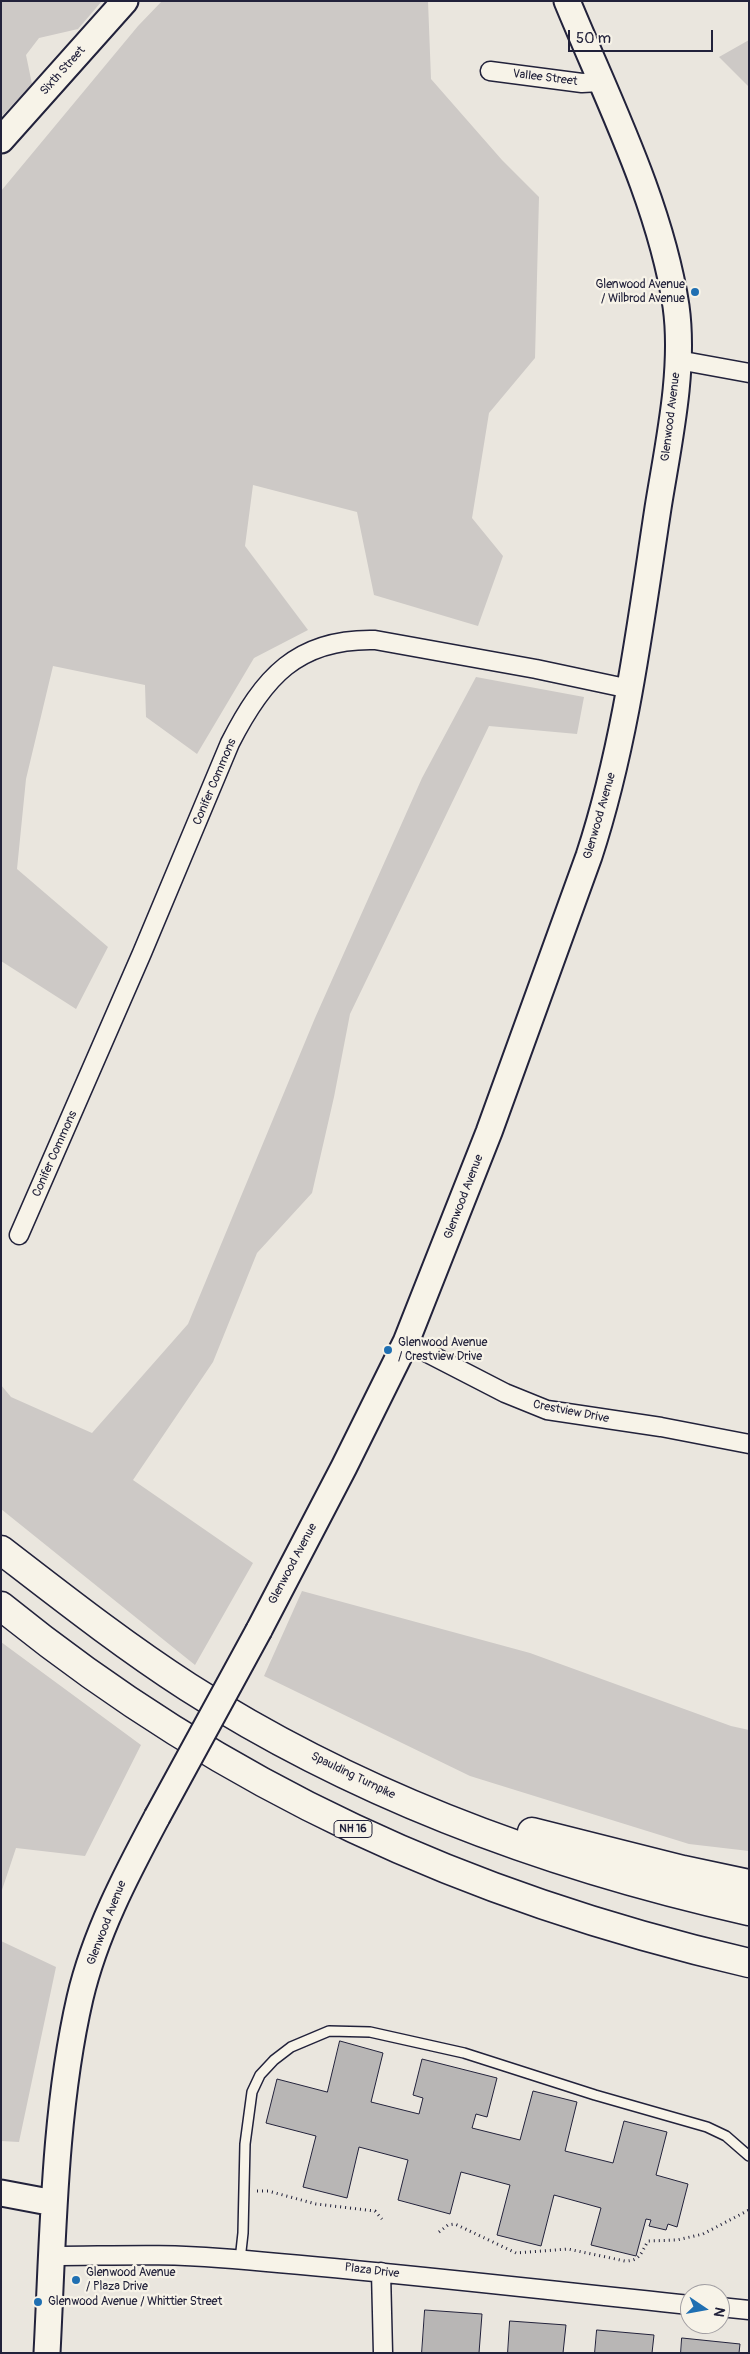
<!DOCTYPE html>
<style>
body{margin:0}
#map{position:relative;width:750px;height:2354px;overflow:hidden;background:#eae6de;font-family:Pangolin,sans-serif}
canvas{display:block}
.frame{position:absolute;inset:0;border:2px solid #22223b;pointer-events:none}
.north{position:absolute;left:680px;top:2284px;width:50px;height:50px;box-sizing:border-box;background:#f7f3e8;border:1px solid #a29fa3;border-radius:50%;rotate:102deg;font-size:14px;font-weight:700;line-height:20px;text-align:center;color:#22223b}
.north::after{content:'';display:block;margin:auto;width:18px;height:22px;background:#1f6fb2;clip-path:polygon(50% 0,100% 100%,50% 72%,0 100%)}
.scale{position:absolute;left:568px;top:30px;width:145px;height:22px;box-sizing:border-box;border:2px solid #22223b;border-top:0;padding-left:6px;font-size:15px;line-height:18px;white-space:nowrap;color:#22223b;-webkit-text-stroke:4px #f7f3e8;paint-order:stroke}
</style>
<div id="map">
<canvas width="750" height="2354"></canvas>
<div class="frame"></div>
<div class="north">N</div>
<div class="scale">50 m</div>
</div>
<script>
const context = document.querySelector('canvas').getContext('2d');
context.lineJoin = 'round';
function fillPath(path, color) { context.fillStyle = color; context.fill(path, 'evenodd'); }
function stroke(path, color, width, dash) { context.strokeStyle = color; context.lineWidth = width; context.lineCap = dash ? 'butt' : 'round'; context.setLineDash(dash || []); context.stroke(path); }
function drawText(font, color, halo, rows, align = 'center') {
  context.font = font + ' Pangolin,sans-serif'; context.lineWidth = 4.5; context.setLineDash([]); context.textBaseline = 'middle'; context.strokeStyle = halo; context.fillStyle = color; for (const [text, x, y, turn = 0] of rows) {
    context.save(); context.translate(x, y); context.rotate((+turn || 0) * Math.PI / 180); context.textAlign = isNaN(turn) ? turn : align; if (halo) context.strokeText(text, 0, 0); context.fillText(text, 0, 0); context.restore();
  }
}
fillPath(new Path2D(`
 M1,1h101l-24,28 -39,9 -13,17 6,29 -31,33z
 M162,1h266l3,78 71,81 37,37 -4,161 -46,55 -17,105 31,38 -25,70 -104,-31 -17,-83 -104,-27 -8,61 63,84 -54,28 -57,96 -51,-37 -1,-32 -92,-19 -27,113 -9,90 91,78 -32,62 -75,-48v-770l137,-165z
 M749,40v47l-30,-30z
 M476,677l108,20 -7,37 -88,-8 -139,288 -16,83 -22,96 -55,60 -44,109 -80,118 120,83 -58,102 -194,-156v-124l10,12 81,36 96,-109 127,-306 107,-240z
 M302,1591l228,62 201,73 18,4v121l-60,-7 -219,-68 -206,-100z
 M1,1642l140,103 -56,111 -69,-8 -15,45z
 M1,1941l55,26 -37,175 -18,-1z`), '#cdc9c6');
const building = new Path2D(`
 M340,2041l43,12 -12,49 48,12 4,-16 -10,-3 9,-36 75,19 -10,39 -11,-3 -4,14 48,12 13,-49 44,11 -12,49 48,12 11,-42 43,11 -11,43 32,9 -11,43 -9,-3 -2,6 -17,-4 2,-6 -5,-1 -10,37 -45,-11 10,-37 -47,-13 -13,51 -44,-11 13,-50 -49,-13 -11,42 -52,-14 10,-40 -49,-13 -12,51 -44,-11 13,-51 -50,-13 11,-44 50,13z
 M425,2310l57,4 -3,39h-57z
 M510,2321l56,4 -3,28h-55z
 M597,2330l57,5 -2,18h-57z
 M682,2338l58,6 -1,9h-58z`);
fillPath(building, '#b8b6b5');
stroke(building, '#22223b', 1);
const lane = new Path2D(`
 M240,2260l3,-27 2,-89 7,-52 8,-17 14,-15 17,-13 38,-16 41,1 94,21 131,42 112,32 19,9 23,20`);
const street = new Path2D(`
 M490,71l92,12 18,-1
 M678,360l71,13
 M19,1235l123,-282 88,-210c33,-65 67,-105 145,-103l161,29 94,20
 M406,1342l99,51 42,17 114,17 88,17
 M52,2256c56,0 112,-3 167,2 157,12 314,31 471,47
 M381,2272l2,81
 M720,2307l29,3`);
const secondary = new Path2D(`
 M1,140l124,-139
 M259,1630l85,-163 62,-125 83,-210 100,-276c37,-113 51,-230 69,-348 10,-63 27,-138 18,-202 -16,-104 -69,-208 -109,-305
 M1,2193l53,10
 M47,2353c6,-115 7,-242 33,-355 15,-64 46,-123 77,-181`);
const highway = new Path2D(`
 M1,1550c61,47 122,95 187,137 170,109 364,180 561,224
 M1,1606c224,182 467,292 748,357
 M532,1832l151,38 66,14`);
stroke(lane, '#22223b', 12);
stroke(street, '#22223b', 21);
stroke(secondary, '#22223b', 29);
stroke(highway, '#22223b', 31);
stroke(new Path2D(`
 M257,2191h11l48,13 59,7 7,8
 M439,2232l9,-7 7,-1 61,29 52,-4 57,12c15,0 16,-8 23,-20l29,-1 26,-6 46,-24`), '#22223b', 3, [1, 4]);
stroke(lane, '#f7f3e8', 9);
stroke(street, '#f7f3e8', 18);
stroke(secondary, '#f7f3e8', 25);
stroke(highway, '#f7f3e8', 28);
const secondaryBridge = new Path2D(`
 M157,1817l102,-187`);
stroke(secondaryBridge, '#22223b', 29, []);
stroke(secondaryBridge, '#f7f3e8', 25);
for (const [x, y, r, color] of [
 [695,292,5,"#1f6fb2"],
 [388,1350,5,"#1f6fb2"],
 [76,2280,5,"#1f6fb2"],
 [38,2302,5,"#1f6fb2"]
]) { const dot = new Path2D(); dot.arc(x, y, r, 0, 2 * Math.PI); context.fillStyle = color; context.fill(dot); stroke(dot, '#f7f3e8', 2); }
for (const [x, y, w] of [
 [353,1829,38]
]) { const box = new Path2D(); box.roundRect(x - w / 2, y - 8.5, w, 17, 4); context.fillStyle = '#f7f3e8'; context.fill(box); stroke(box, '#22223b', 1); }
drawText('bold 11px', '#22223b', null, [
 ["NH 16",353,1829]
]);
drawText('12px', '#22223b', '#f7f3e8', [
 ["Sixth Street",63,71,-48],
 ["Vallee Street",545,78,7],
 ["Glenwood Avenue",671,417,-83],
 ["Conifer Commons",215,782,-67],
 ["Glenwood Avenue",600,816,-74],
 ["Conifer Commons",55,1154,-66],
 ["Glenwood Avenue",464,1197,-69],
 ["Crestview Drive",571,1412,11],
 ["Glenwood Avenue",293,1564,-62],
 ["Spaulding Turnpike",353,1776,26],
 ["Glenwood Avenue",107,1923,-69],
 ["Plaza Drive",372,2271,7]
]);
drawText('12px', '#22223b', '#f7f3e8', [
 ["Glenwood Avenue",685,285,"right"],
 ["/ Wilbrod Avenue",685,299,"right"],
 ["Glenwood Avenue",398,1343],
 ["/ Crestview Drive",398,1357],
 ["Glenwood Avenue",86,2273],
 ["/ Plaza Drive",86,2287],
 ["Glenwood Avenue / Whittier Street",48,2302]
], 'left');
</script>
